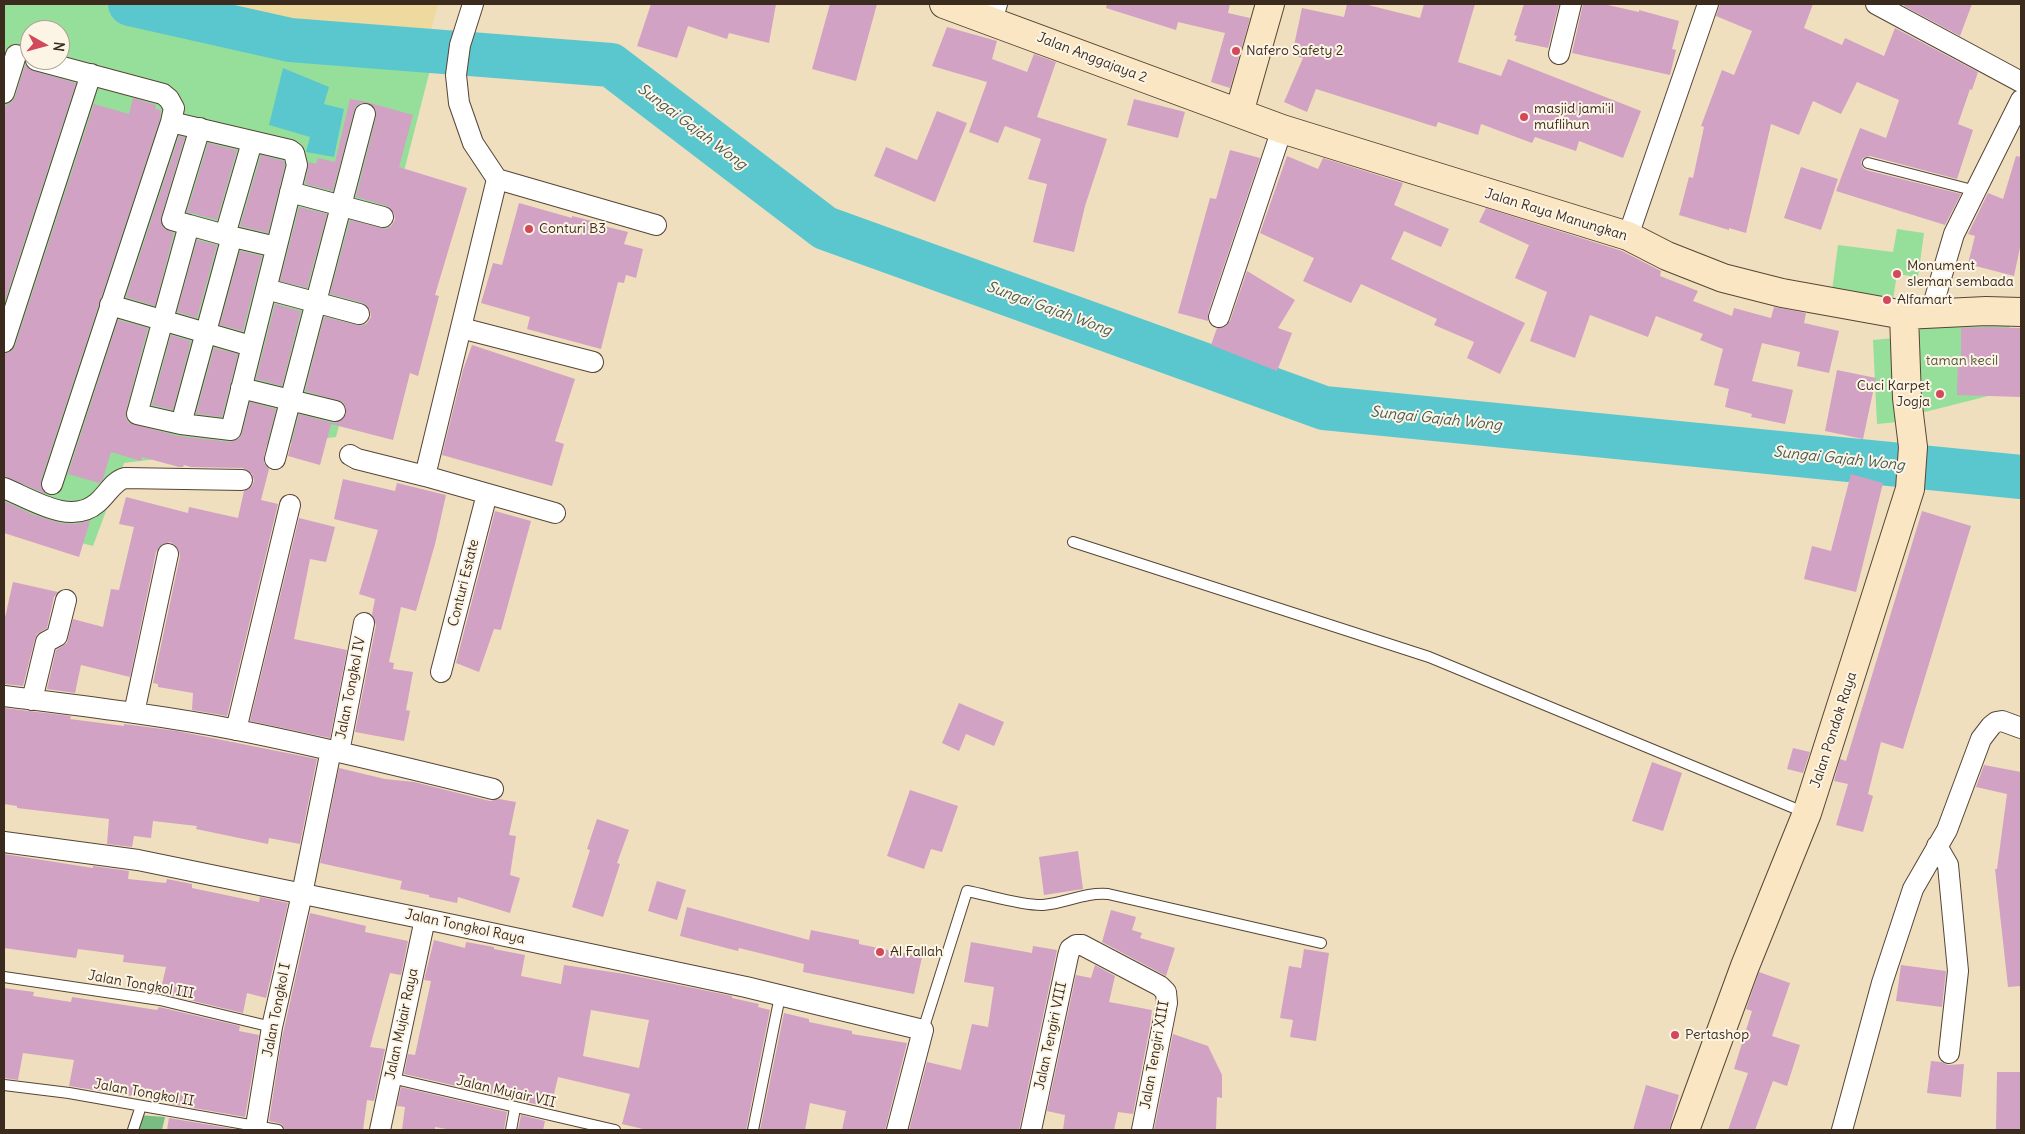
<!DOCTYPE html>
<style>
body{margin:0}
#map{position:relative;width:2025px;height:1134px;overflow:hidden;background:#efdfbe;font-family:Delius,sans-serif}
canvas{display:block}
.frame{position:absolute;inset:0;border:5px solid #3b2a1e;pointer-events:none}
.north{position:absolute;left:20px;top:20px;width:50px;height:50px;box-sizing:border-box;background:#fcf5e5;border:1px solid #afa495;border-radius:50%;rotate:97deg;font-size:14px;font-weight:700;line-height:20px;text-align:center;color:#3b2a1e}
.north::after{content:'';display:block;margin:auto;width:18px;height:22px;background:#d1495b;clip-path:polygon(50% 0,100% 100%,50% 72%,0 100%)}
</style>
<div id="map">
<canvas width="2025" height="1134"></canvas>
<div class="frame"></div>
<div class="north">N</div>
</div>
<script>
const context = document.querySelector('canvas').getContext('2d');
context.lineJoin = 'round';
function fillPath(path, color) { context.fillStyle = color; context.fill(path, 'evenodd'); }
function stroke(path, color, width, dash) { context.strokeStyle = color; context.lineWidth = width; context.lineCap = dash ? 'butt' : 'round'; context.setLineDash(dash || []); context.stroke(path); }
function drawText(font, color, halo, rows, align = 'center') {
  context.font = font + ' Delius,sans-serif'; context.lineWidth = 4; context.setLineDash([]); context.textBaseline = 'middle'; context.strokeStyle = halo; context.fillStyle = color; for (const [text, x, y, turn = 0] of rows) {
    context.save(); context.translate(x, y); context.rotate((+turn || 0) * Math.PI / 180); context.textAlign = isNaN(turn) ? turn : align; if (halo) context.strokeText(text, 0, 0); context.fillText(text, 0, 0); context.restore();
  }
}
fillPath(new Path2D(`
 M4,4h133l294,62 -95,371 -212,26 -31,83 -89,-23zM30,30h30v30h-30z
 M1897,229l27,4 -6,44 -21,-3 -5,32 -61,-8 7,-53 55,7z
 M2010,305l-2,86 -95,24 -17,-80 50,-12z
 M1894,338l4,84 -21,2 -4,-84z`), '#96df9a');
fillPath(new Path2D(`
 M138,1115l27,2 -3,13h-28z`), '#78be82');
fillPath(new Path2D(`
 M232,4h206l-12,47z`), '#eeda9e');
fillPath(new Path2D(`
 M283,68l46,19 -5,17 20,5 -10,48 -28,-5 4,-15 -41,-12z`), '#5ac7cf');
stroke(new Path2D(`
 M130,4l160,36 321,25 214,163 499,180 697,69`), '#5ac7cf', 44);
fillPath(new Path2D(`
 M651,4h125l-7,39 -40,-10 -2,6 -39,-13 -11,32 -40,-12z
 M830,4h47l-21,77 -44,-12z
 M1107,4h123l-2,9 22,5 -20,70 -19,-6 14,-49 -47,-11 -2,8 -70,-22z
 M1347,4h17l56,14 4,-14h51l-17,58 43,14 7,-17 133,52 -18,47 -44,-17 -3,10 -41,-14 -3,6 -51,-19 -3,11 -40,-13 -2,5 -120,-38 -9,23 -23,-10 19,-44 -11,-3 10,-47 42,9z
 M1524,4h35l-11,44 -33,-7 2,-5 -3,-1z
 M1583,4h20l36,8v-2l40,11 -7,28 4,1 -6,25 -98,-22z
 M1720,4h93l-9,24 38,17 3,-7 39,18 11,-28 83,44 -6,18 -2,-1 -12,35 15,6 -16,49 -87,-23 -7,2 -2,4 2,6 3,2 95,24 -16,31 -109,-34 24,-63 26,10 13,-38 -42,-18 -16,32 -28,-13 -14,34 -28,-11 -25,109 -17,-5v2l-50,-15 10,-38 4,1 11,-51 -3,-1 21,-56 12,5 18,-44 -36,-15z
 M1905,4h67l-12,32 -56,-30z
 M947,27l50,14 -5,18 35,13 7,-18 22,8 -19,55 70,22 -22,67 -11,46 -41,-10 14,-58 -19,-5 13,-40 -36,-13 -7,17 -29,-11 18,-50 -55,-16z
 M25,65l8,6 43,12 -72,221v-193l2,-6 6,-3 3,-5z
 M133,98l23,7 -1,4 6,1 -1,9 -119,361v7l5,7 -42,-18v-122l8,-3 3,-5 79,-242 35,10z
 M350,99l13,2 50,14 -14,52 68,21 -32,107 4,1 -21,80 -8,-3 -17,67 -62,-16 -11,41 -32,-9 11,-42 34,9 6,-1 7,-8v-6l-3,-6 -38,-11 19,-74 38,9 5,-3 4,-6 -1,-7 -7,-7 -33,-9 20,-74 36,9 5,-3 4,-6 -1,-7 -7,-7 -31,-9 20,-80v-7l-8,-7h-7l-5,3 -2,5 -21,80 -28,-7 4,-22 7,2 2,-6 17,4z
 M1134,99l51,13 -7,26 -51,-13z
 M937,111l30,12 -32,79 -61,-26 12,-29 31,13z
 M179,136l6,1 -24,80 2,11 11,5 -19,73 -29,-9z
 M208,143l29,7 -20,70 -30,-8z
 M1230,150l30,8 -52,155v8l-30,-8 32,-115 6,1z
 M261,155l23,6 1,4 -17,68 -28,-7z
 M1287,156l31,13 5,-11 80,25 -9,22 55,24 -8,18 -37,-16 -13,28 134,64 -25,51 -33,-16 7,-16 -40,-17 3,-6 -76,-35 -10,19 -48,-22 11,-23 -54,-25z
 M2016,156l5,1v86l-7,33 -46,-12 7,-28 -7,-2 20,-41 15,6z
 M1801,167l37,12 -17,51 -37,-12z
 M519,203l53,15v-2l24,6v2l32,8 -4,12 19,5 -7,29 -10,-3 -2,8 -6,-1 -17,67 -74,-20 3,-12 -49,-14 12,-40 9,2z
 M299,207l28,7 -20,74 -27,-7z
 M1486,208l136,43 39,20 -1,5 38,15 -5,10 39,15 2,-8 37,10 3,-11 32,6 -2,10 35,8 -10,42 -32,-7 3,-14 -38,-9 -10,38 41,9 -8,34 -34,-7 1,-3 -27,-7 4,-18 -15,-4 9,-36 -23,-9 3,-6 -47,-18 -8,21 -58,-22 -15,43 -45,-17 17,-49 -32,-14 14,-33 -50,-23z
 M197,240l20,5 -20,73 -20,-6z
 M240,251l22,5 -19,75 -23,-6z
 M1247,271l48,29 -17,28 14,5 -15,38 -66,-26 6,-17 9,-2 4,-5z
 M275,304l26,7 -19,75 -26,-7z
 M118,320l30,8 -22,83v7l3,5 49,13 52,6 10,-4 2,-5 8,-31 26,7 -12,47v7l5,6 -8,31 17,4 -51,212 -35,-6 1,-17 -35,-6v-3l-5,-1 27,-127 -1,-5 -3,-5 -6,-4 -10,4 -4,6 -26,125 -49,-12 -6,28 -28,-4 9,-39 11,-7 6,-24 30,8 8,-38 8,1 15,-63 -15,-3 7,-27 62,16 1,-6 49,11 6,-27 8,-5 2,-5 -2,-7 -9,-6 -52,-1 -7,-2 -1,2h-4l-37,-10 -1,4 -30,-9 -8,27 -4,4 -31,-9z
 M1986,327l35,1v69l-64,-2 1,-37h3v-30z
 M171,335l20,6 -18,69 -21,-5z
 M472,345l103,34 -20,62 9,3 -12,42 -110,-31 21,-85z
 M214,348l24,6 -16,63 -26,-3z
 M1837,370l39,8 -13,61 -38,-8z
 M1851,474l32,9 -27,109 -52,-13 8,-33 19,5z
 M343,479l52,12 2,-8 49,12 -11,49 -19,67 -15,-4 -12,55 5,1 -1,6 20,3 -7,38 4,1 -6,30 -49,-9 21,-107 -4,-11 3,-15 -16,-5 19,-64 -44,-11z
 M4,501l30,14 26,8 15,1 15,-3 -11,36 -75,-24z
 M495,511l36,10 -30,109 -7,-1 -15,43 -23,-9z
 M1922,511l49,15 -68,223 -22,-7 -13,52 5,2 -10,36 -27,-7 12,-41 -14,-3 6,-22 6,2z
 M299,518l36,9 -9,35 -16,-3 -16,80 53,11 -17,88 -80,-17z
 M13,582l45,10 -4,5 -7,31 -10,6 -2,5 -12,47 -19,-2v-62z
 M959,703l45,19 -10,24 -28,-12 -7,17 -17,-8z
 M4,708l67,8 -1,3 54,7v-2l53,7 140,28 -17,85 -31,-6 -1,6 -72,-15 1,-3 -44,-5 -2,17 -17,-2 -2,11 -25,-3 2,-25 -92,-11v-2l-13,-2z
 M1793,748l17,4 -7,21 -16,-4z
 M1652,762l30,11 -19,58 -31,-10z
 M1984,765l37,7v214l-13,1 -13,-118h2l10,-75 -31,-7z
 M339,768l46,11 29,3 76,19 9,-2 17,3 -7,33 7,1 -6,39 10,3 -10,35 -52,-16 -1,6 -28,-6v-2l-29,-6 2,-8 -82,-18z
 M910,790l48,16 -16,46 -11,-3 -7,20 -37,-13z
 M597,819l32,11 -12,33 3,1 -17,53 -31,-10 18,-57 -3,-1z
 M1078,851l5,38 -39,6 -5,-38z
 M4,854l89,14v-2l36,5 -1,8 38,4 1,-4 25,5v4l67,14 1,-5 28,6 -22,95 -19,-5 -4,20 -83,-20 6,-26 -43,-5 1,-7 -46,-6 -2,9 -72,-10z
 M657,881l29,9 -9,30 -29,-9z
 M687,907l122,33 2,-10 48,10v4l63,13 -8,37 -111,-22 1,-8 -65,-16 -1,3 -58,-15z
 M1111,910l25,7 -4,13 10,3 -2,5 35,10 -9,28 -64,-34z
 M310,913l56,13 -1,6 43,9 -7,34 -11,-2 -20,74 15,2 -11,52 -7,-1 -4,30h-78l-3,-6 -13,-3 13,-83z
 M434,940l31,8 1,-6 28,5v2l31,6 -4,21 40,8 3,-19 61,9 107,22v2l27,6 -1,3 12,3 -24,120h-99l-25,-6 8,-30 -72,-17 -4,17 -3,-1 -3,14 -144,-33 4,-20 7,1 16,-74 -7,-1zM591,1010l58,10 -10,48 -56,-12z
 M971,942l61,11 1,-7 24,4 -38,180h-110l18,-68 34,8 11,-46 16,3 6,-40 -30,-5z
 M1304,949l25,4 -13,88 -26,-4 3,-17 -13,-2 9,-52 12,2z
 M1095,965l20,11 -6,26 43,8 -2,16 -17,88 -15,-2 -4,18h-51l2,-15 -18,-4 29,-136 15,3z
 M1901,965l45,6 -4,36 -46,-6z
 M1759,972l31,11 -18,53 28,9 -13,41 -14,-5 -18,49h-27l20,-57 -14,-4 18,-58 -6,-2z
 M4,988l30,4 -1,4 38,6 1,-5 85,13 2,-3 81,19 -1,5 20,4 -14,82 -74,-13v-2l-102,-16 5,-26 -51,-7 -5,27 -14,-2z
 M784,1013l25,6v3l43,9v3l55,9 -22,87h-43l4,-19 -36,-8 -5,27h-45z
 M1173,1034l35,12 14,29v23l-5,-1 -1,33h-62z
 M1931,1061l10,1 7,3 16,-1 -3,33 -34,-4z
 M1997,1072h24v58h-25z
 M1646,1085l33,10 -10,35h-36z
 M401,1087l106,25 -3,18h-52l-17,-3v3h-33l3,-23 -8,-1z
 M521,1115l24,6 -2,9h-25z
 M169,1118l71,12h-73z`), '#d1a2c3');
const lane = new Path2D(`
 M1868,163l108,28
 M1073,542l356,115 377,156
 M4,977l156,23 112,27
 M923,1030l44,-139c21,4 57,15 76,14 23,-2 42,-13 65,-11l213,49
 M391,1078l224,52
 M4,1085l65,8 209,37
 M133,1130l8,-24
 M511,1130l4,-22
 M753,1130l27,-134`);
const street = new Path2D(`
 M473,4l-13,41 -4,30 3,28 14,40 24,36 159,46
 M1876,4l145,78
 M992,21l5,-17
 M1559,54l12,-50
 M36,60l127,34 6,5 5,9 -3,14 -119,362
 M4,93l12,-38
 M171,122l119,28 4,3 3,12 -66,265 -50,-6 51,-188
 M497,179l-72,297 130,37
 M290,192l93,25
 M189,225l36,10 27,-93
 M225,235l51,12
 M1628,236l80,-232
 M266,289l93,25
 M110,305l141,41
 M1930,315l24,-81 67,-134
 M1219,317l63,-188
 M461,328l132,34
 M4,342l87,-268
 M241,388l94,23
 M181,424l-44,-10 52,-189 -17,-5 28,-92
 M350,455l7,4 68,17
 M275,459l90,-345
 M4,488c27,11 67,38 93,15 10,-8 16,-22 28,-25l117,2
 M441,672l46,-178
 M4,696c78,10 156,19 233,34 86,17 171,38 256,59
 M32,700l14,-58 11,-6 9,-36
 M134,713l34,-159
 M236,730l54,-225
 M339,752l25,-129
 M4,842l134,18 287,59 321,68 177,43 -26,100
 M1937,846l11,19 10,106 -9,82
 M256,1126l16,-99 30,-133 29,-144
 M380,1130l45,-211
 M1031,1130l37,-174 2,-7 6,-4h6l78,41 6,6 1,11 -25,127
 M1842,1130l40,-147 31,-94 34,-59 34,-91 10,-13 5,-4 6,-1 19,7`);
const secondary = new Path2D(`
 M944,4l338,125 346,107 39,20 56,22 59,15 122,22 82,-4 35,1
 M1239,113l31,-109
 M1685,1130l60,-164 62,-153 103,-324 3,-42 -6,-49 -3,-83`);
stroke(lane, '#564536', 12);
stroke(street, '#564536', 22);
stroke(secondary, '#564536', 30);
stroke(lane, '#fff', 10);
stroke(street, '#fff', 20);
stroke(secondary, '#fbe6c3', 28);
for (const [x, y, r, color] of [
 [1236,51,5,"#d1495b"],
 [1524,117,5,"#d1495b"],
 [529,229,5,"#d1495b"],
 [1897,274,5,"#d1495b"],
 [1887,300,5,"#d1495b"],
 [1940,394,5,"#d1495b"],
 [880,952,5,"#d1495b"],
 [1675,1035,5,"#d1495b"]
]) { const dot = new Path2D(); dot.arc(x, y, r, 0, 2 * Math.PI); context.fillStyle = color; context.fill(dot); stroke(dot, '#fcf5e5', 2); }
drawText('14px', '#3b2a1e', '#fcf5e5', [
 ["Nafero Safety 2",1246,51],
 ["masjid jami'il",1534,109],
 ["muflihun",1534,125],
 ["Conturi B3",539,229],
 ["Monument",1907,266],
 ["sleman sembada",1907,282],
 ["Alfamart",1897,300],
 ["Cuci Karpet",1930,386,"right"],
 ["Jogja",1930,402,"right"],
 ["Al Fallah",890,952],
 ["Pertashop",1685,1035]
], 'left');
drawText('14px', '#3b2a1e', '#fcf5e5', [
 ["Jalan Anggajaya 2",1092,58,21],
 ["Jalan Raya Manungkan",1556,215,17],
 ["Conturi Estate",464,583,-76],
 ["Jalan Tongkol IV",351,688,-79],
 ["Jalan Pondok Raya",1834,730,-72],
 ["Jalan Tongkol Raya",465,927,12],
 ["Jalan Tongkol III",141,985,10],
 ["Jalan Tongkol I",277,1010,-79],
 ["Jalan Mujair Raya",402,1024,-78],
 ["Jalan Tengiri VIII",1051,1036,-78],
 ["Jalan Tengiri XIII",1155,1055,-80],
 ["Jalan Mujair VII",506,1092,13],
 ["Jalan Tongkol II",144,1093,10]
]);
drawText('14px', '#52573d', '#fcf5e5', [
 ["taman kecil",1962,361]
]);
drawText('italic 15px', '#445953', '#fcf5e5', [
 ["Sungai Gajah Wong",692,127,37],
 ["Sungai Gajah Wong",1049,309,20],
 ["Sungai Gajah Wong",1436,419,6],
 ["Sungai Gajah Wong",1839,459,6]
]);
</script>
